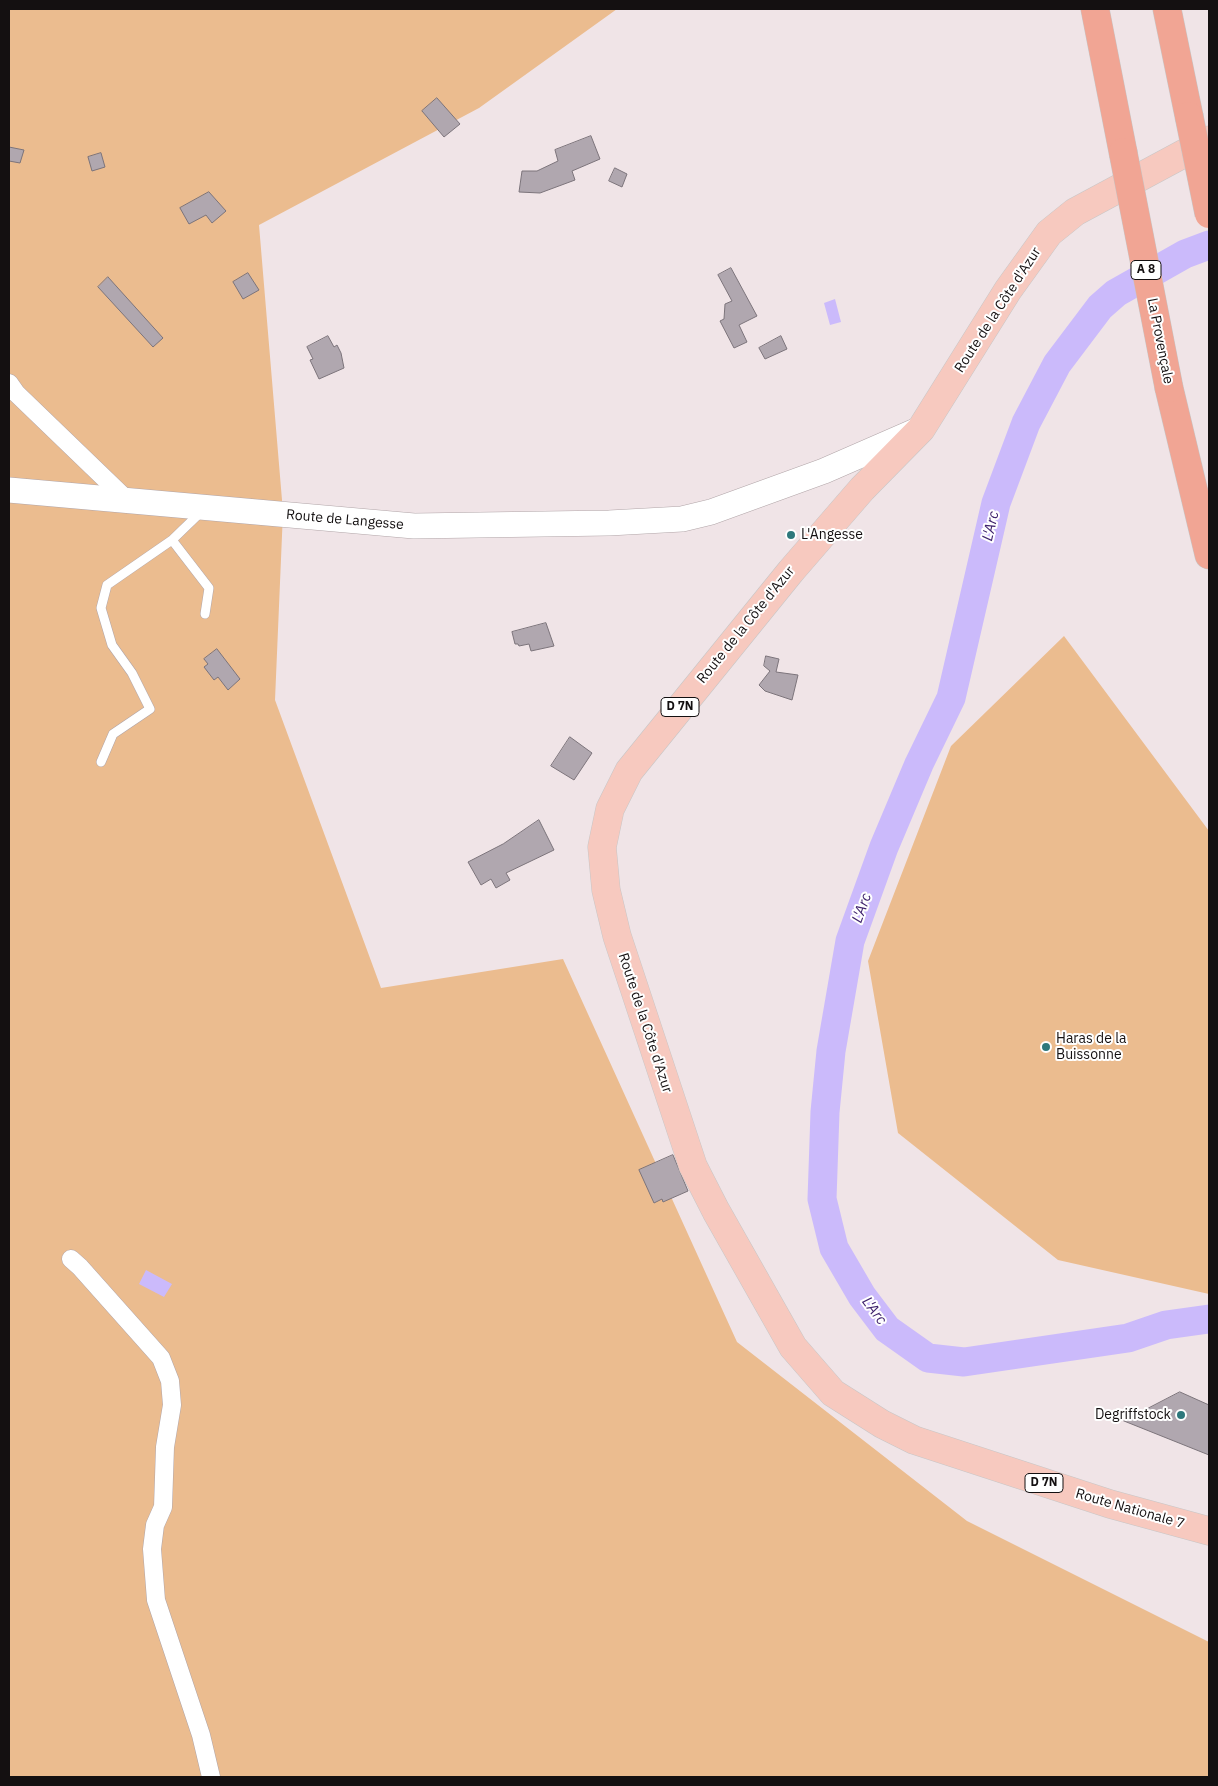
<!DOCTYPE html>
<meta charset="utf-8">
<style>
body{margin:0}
#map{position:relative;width:1218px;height:1786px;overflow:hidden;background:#f0e4e7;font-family:"IBM Plex Sans",sans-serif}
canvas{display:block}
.frame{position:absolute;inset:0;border:10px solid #141011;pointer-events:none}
</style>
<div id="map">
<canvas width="1218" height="1786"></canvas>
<div class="frame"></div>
</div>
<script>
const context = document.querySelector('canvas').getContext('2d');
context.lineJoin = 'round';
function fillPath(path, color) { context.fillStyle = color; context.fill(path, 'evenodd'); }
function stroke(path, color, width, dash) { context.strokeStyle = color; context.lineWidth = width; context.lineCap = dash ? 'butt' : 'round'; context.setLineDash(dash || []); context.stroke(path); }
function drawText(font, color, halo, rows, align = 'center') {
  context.font = font + ' "IBM Plex Sans",sans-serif'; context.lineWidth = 4; context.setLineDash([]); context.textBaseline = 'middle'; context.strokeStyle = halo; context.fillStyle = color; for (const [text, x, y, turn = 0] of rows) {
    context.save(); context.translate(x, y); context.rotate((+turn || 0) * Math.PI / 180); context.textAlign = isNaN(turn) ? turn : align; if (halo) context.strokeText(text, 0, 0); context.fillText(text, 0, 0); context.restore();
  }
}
fillPath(new Path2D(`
 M9,9h608l-138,99 -220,117 24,287 -8,188 106,288 182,-29 174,383 230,179 242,121v135h-1200z
 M1064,636l145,195v463l-151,-34 -160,-127 -30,-172 83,-215z`), '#ebbc8f');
fillPath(new Path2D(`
 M835,299l6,23 -11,3 -6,-22z
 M146,1270l26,14 -8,13 -25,-13z`), '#cbbafb');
stroke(new Path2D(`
 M1209,245l-24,9 -69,39 -16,14 -43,57 -31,59 -30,80 -45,195 -32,66 -35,83 -34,94 -19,110 -6,61 -3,87 12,49 28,48 25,33 41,29 36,4 164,-24 38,-13 43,-6`), '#cbbafb', 29);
const building = new Path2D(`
 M437,98l23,26 -16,13 -22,-26z
 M591,136l9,23 -28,12 3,9 -35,13 -21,-1 3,-21h15l21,-10 -3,-11z
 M9,147l15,3 -4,13 -11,-2z
 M101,153l4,14 -13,4 -4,-14z
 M615,168l12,6 -5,13 -13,-6z
 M209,192l17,19 -14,12 -6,-8 -17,9 -9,-16z
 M731,268l26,48 -18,9 8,17 -13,6 -14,-27 4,-2 1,-15 7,-3 -14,-26z
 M248,273l11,17 -16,9 -10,-17z
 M108,277l55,61 -10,9 -55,-60z
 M328,336l6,11 3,-2 4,8 3,15 -25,11 -9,-19 3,-1 -6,-12z
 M781,336l6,13 -22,10 -6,-11z
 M546,623l8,23 -23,5 -2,-7 -10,2 -1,-2h-3l-3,-12z
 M217,649l23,30 -12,11 -10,-13 -4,3 -10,-13 4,-3 -4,-5z
 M766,656l13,3 -3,13 22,3 -6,25 -27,-9 -6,-6 11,-14 -6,-5z
 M570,737l22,16 -18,27 -23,-14z
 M539,820l15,30 -48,23 4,7 -14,8 -5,-9 -10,6 -13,-23 35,-18z
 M673,1155l15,36 -25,11 -1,-3 -8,4 -15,-33z
 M1180,1392l29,13v50l-85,-34z`);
fillPath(building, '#b0a7af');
stroke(building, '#7c747b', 1);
const lane = new Path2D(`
 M202,511l-30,29 37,48 -4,26
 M101,762l12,-28 37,-25 -18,-36 -20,-28 -11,-37 6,-23 65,-45`);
const street = new Path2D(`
 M9,383l7,10 111,107
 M71,1259l9,8 81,91 9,23 2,24 -7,42 -2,60 -8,18 -3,24 4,51 45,135 10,42`);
const secondary = new Path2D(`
 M9,490l405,36 195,-3 73,-4 29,-7 113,-41 94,-41`);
const primary = new Path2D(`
 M1209,140l-134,72 -26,21 -41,57 -87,139 -59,60 -71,82 -162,200 -19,38 -8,38 4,43 11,46 76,230 23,45 77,136 40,46 49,31 32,16 196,64 99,27`);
const highway = new Path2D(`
 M1095,9l28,143
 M1167,9l22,107
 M1169,388l40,167`);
stroke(lane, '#b1a5a8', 10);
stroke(street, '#b1a5a8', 19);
stroke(secondary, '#b1a5a8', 26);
stroke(primary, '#c7c6c6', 29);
stroke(highway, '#c7c6c6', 29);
stroke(lane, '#fff', 9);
stroke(street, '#fff', 18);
stroke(secondary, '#fff', 25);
stroke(primary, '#f7c9bf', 28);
stroke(highway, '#f1a594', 28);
const highwayBridge = new Path2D(`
 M1189,116l20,98
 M1123,152l46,236`);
stroke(highwayBridge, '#c7c6c6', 29, []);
stroke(highwayBridge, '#f1a594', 28);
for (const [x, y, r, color] of [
 [791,535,5,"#2e787c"],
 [1046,1047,5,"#2e787c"],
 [1181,1415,5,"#2e787c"]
]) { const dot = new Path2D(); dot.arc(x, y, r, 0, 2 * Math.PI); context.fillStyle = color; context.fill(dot); stroke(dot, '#fff', 2); }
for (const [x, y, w] of [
 [1146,270,30],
 [680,707,38],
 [1044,1483,38]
]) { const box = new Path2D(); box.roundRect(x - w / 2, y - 9.5, w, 19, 4); context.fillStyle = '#fff'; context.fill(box); stroke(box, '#141011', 1); }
drawText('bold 12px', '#141011', null, [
 ["A 8",1146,270],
 ["D 7N",680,707],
 ["D 7N",1044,1483]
]);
drawText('14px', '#141011', '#fff', [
 ["Route de la Côte d'Azur",998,310,-57],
 ["La Provençale",1160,341,79],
 ["Route de Langesse",345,520,5],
 ["Route de la Côte d'Azur",746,625,-51],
 ["Route de la Côte d'Azur",645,1023,72],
 ["Route Nationale 7",1130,1509,16]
]);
drawText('14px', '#141011', '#fff', [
 ["L'Angesse",801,535],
 ["Haras de la",1056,1039],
 ["Buissonne",1056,1055],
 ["Degriffstock",1171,1415,"right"]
], 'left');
drawText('italic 15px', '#40246e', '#fff', [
 ["L'Arc",991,526,-77],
 ["L'Arc",862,908,-70],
 ["L'Arc",874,1311,53]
]);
</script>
